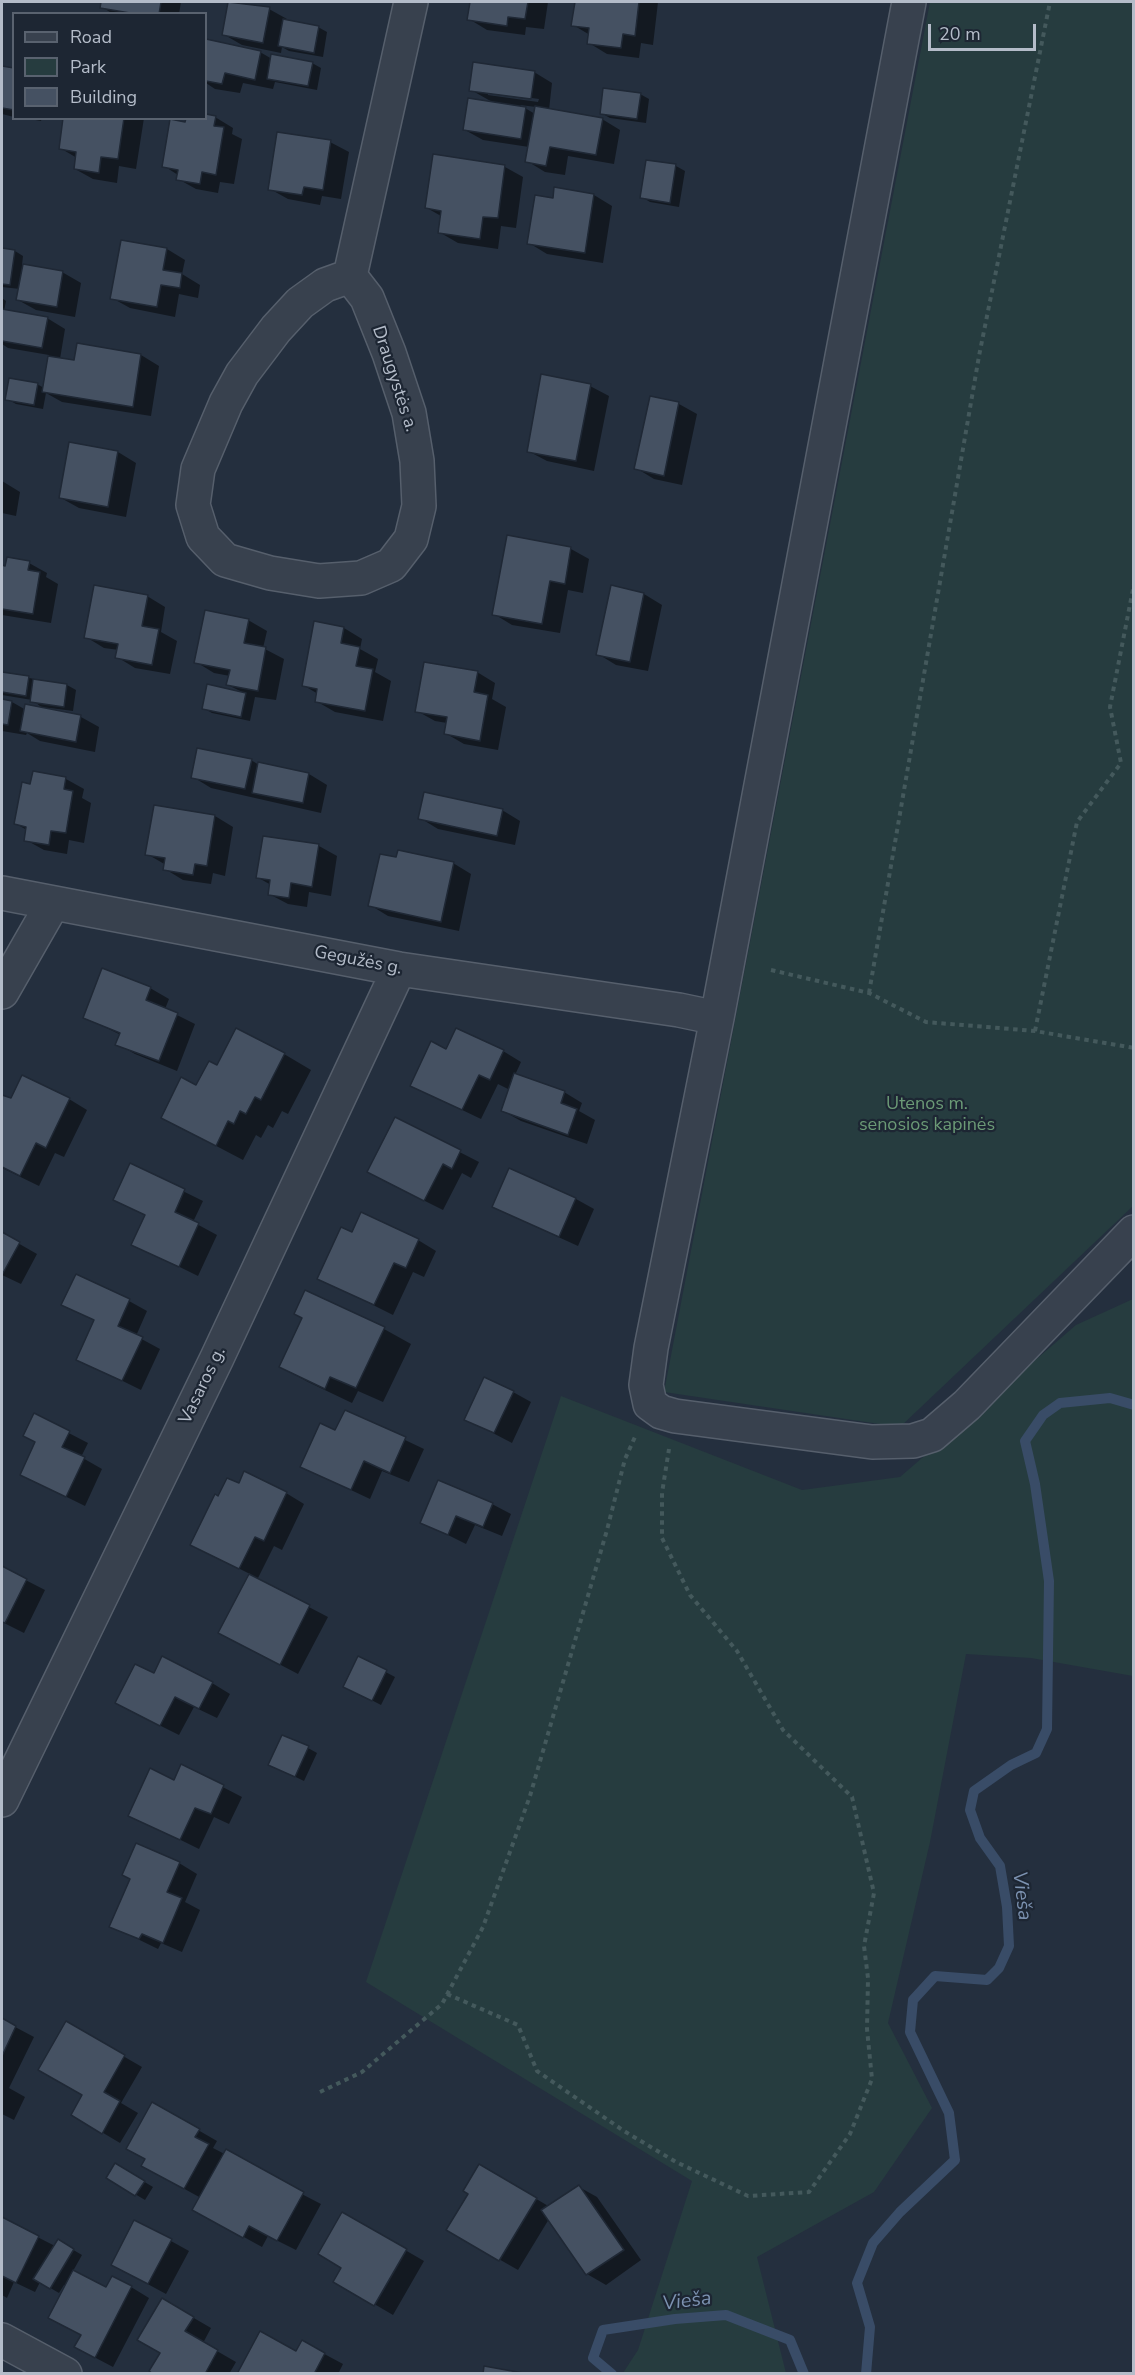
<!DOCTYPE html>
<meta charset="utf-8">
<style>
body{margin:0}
#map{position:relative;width:1135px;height:2375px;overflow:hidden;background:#242f3e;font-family:"Nunito Sans",sans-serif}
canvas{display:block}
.frame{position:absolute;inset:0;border:3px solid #b4bcc9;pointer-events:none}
.legend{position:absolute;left:12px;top:12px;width:195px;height:108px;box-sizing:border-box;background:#1d2633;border:2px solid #59626f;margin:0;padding:8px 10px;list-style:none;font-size:18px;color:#b4bcc9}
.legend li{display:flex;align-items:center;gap:12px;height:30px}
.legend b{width:30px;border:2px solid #59626f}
.scale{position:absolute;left:928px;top:24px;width:108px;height:27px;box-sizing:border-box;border:3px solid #b4bcc9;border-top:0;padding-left:8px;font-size:18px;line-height:21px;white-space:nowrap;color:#b4bcc9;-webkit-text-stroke:4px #1d2633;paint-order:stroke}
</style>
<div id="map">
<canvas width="1135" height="2375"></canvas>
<div class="frame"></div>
<ul class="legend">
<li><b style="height:8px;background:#38414e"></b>Road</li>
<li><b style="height:16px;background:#263c3f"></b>Park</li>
<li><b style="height:16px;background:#455162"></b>Building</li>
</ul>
<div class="scale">20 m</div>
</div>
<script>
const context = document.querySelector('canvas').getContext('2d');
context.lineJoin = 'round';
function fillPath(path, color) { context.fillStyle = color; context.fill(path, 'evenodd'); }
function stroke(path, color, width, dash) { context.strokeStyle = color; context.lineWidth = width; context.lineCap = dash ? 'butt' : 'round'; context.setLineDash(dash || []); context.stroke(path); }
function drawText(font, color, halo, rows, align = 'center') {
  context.font = font + ' "Nunito Sans",sans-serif'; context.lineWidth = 4.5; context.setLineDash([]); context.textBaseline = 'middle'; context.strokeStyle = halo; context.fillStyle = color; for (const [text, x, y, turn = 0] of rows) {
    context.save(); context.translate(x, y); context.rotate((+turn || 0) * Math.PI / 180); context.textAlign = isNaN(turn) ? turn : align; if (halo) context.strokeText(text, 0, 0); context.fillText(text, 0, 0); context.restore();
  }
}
fillPath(new Path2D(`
 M930,2h203v1204l-233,221 -236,-35z
 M1133,1299v377l-102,-18 -65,-4 -36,188 -42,181 44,85 -58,84 -117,65 29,116h-163l15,-23 54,-169 -326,-199 195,-586 241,94 98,-13 176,-152z`), '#263c3f');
fillPath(new Path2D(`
 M102,2h79l-2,12h-66l-11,-7z
 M230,2l39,7 18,10v2l31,6 9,5 -4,25 -34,-6 -7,-4 -1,6 -39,-8 -19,-11z
 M472,2h76l-4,27 -18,-2 -1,8 -38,-5 -18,-11z
 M576,2h82l-5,43 -12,-2 -2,15 -32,-4 -18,-11 1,-8 -17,-10z
 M206,41l54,11 12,7 40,4 9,5 -4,22 -42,-8 -2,7 -30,-6 -3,10 -25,-4 -9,-6z
 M2,68l12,1v48l-12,-3z
 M534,72l18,11 -3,27 53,9 18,11 -6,34 -46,-8 -3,19 -20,-3 -18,-11 2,-14 -46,-7 -18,-10 29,-27 -23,-13zM488,92l51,7 -1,3 -50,-7zM520,105l16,2 -1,7z
 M640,94l9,5 -3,24 -36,-5 -9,-5z
 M206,116l9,1 18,11 -1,6 10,5 -8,45 -14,-2 -2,11 -22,-4 -18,-10v-4l-14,-9 22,-43 20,-5z
 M24,118h18l-1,3z
 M65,118h79l-8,51 -17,-3 -2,17 -24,-4 -18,-10 2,-11 -17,-10z
 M330,142l19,10 -8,47 -19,-3 -2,9 -32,-6 -18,-10z
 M648,161l28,5 9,5 -6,36 -29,-5 -8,-5z
 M505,167l18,10 -7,51 -15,-2 -3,23 -40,-6 -19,-11 2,-16 -14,-8z
 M594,195l18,11 -9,57 -56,-9 -18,-11 25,-43z
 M2,249l13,2 8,5 -1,9 40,7 19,11 -6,34 -39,-7 -18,-10 2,-11 -18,-2z
 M167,249l18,11 -3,14 18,11 -2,13 -19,-4 -4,23 -45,-9 -18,-10z
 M2,298l4,3 -2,10 43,7 18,11 -5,30 15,3 66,-7 18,11 -8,50 -89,-14 -16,-9 -3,16 -27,-5 -9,-5 30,-15 7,4 5,-33 -41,-7 -6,-4z
 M590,386l19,10 -15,75 -47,-10 -19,-10z
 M651,398l28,6 18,10 -15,71 -28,-6 -18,-11z
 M70,444l48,8 18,11 -10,54 -47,-9 -18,-10z
 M2,481l18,11 -4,24 -14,-3z
 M508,537l63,12 18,10 -6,34 -15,-3 -8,43 -48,-8 -18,-11z
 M29,563l18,10 -1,4 12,7 -7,39 -49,-8v-48z
 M644,594l18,11 -14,66 -32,-6 -18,-11z
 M147,596l18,11 -4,25 16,9 -7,33 -35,-6 -18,-11 2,-7 -15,-2 -18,-11z
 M248,620l19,11 -4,17 21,11 -8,41 -21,-3 -5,24 -38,-8 -9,-5 39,-16 -14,-7 2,-9 -16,-3 -18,-11z
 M344,628l18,11 -2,10 18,10 -3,13 16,9 -8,40 -48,-9 -19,-11 2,-7 -15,-9z
 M477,672l18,11 -3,16 14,8 -8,43 -34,-6 -19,-11 2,-10 -12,-2 -18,-10z
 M2,673l65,12 9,5 -3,21 -23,-3v2l31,7 18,10 -4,25 -55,-11 -13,-8 -1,2 -24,-4v-31l10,2 14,8 18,-1 -12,-9 -30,-5z
 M251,760l8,5 50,9 18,11 -6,28 -110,-25 -18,-11z
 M34,772l32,7 18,10 -2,9 9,5 -7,40 -15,-3 -2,14 -23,-4 -18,-10 1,-10 -11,-6 15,-38z
 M502,810l18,11 -5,24 -77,-16 -18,-11z
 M215,816l18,11 -8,49 -12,-3 -2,11 -28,-4 -18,-11 1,-4 -19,-11z
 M319,846l18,10 -6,40 -22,-4 -2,15 -19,-3 -19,-10 2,-9 -14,-8z
 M453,863l18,11 -12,57 -71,-15 -18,-11z
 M150,988l19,11 -4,10 30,15 -18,47 -42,-17 -18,-10 4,-9 -37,-18z
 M447,1051h56l18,11 -6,13 49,17 18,11 -3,8 16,9 -8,24 -66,-23 -18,-10 7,-21 -12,-6 -17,35 -69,-33z
 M284,1054l27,16 -23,44 -6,-3 -9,17 -5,-3 -7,13 -5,-3 -13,25 -80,-42 54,-51z
 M3,1096l9,4 57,-1 18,11 -23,47 -9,-4 -16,33 -37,-18z
 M395,1119l84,43 -8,16 -9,-5 -19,37 -56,-28z
 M130,1165l73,36 -10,21 24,13 -19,41 -65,-32 13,-28 -31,-17z
 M510,1170l66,29 18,10 -16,37 -66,-30 -19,-10z
 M2,1234l35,20 -16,30 -19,-9z
 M353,1234l65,6 18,11 -12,26 -11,-5 -20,43 -74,-37z
 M306,1292l78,37 27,15 -28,58 -25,-11 -6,12 -44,-21 -27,-15 23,-49z
 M129,1301l18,10 -11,25 24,13 -19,41 -63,-31 18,-38 -33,-17z
 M513,1392l18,10 -19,41 -46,-24z
 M346,1412l78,37 -15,33 -27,-11 -12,28 -68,-32 34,-35z
 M34,1415l54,28 -7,14 21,12 -17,37 -63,-31 15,-33z
 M239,1485l47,8 18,11 -22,46 -8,-4 -17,34 71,37 -30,57 -78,-41 30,-59 -58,-29z
 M492,1504l19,10 -9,22 -27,-11 -9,19 -44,-22z
 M2,1568l43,22 -21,43 -22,-11z
 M359,1658l36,19 -14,28 -27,-14z
 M154,1675l58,8 18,11 -13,24 -23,-11 -15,28 -44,-22z
 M308,1748l9,5 -13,28 -25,-12z
 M182,1766l60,31 -13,27 -15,-7 -15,32 -69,-34 45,-33z
 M179,1863l18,11 -12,28 15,8 -18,42 -21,-9 -3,6 -47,-23 21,-48z
 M2,2020l32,17 -25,51 16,9 -11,23 -12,-6z
 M66,2023l76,44 -21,36 17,10 -18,30 -47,-28 11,-20z
 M153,2104l64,37 -4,7 108,56 -25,46 -28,-14 -6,11 -49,-27 -12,-22 -40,-22 -14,-17z
 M116,2165l37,22 -8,13 -37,-22z
 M480,2166l70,41 29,-20 18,10 44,63 -35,25 -19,-11 -38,-55 -31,51 -70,-40 22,-37z
 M343,2214l81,47 -31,54 -58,-34 8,-14z
 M2,2219l53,27 3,-5 24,14 -9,16 34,18 24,-2 18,11 -36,69 -19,-10 -12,-22 -16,-49 -2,-1 -5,8 -19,-11 -5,10 -21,-10 -7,16 -5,-3z
 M171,2241l18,10 -23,43 -35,-19z
 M163,2300l48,28 -8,15 33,19 -7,12h-73l6,-21z
 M302,2342l41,22 -5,10h-100l58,-21z`), '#0007');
stroke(new Path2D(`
 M612,2374l-19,-16 10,-28 72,-11 51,-4 64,25 14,34
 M866,2374l4,-47 -13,-44 16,-40 27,-31 55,-52 -6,-47 -39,-81 3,-32 22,-24 52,4 12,-12 10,-22 -2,-39 -7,-41 -20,-28 -10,-28 4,-19 37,-26 25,-12 11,-24 2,-148 -14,-97 -10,-43 18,-26 17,-12 50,-5 24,7`), '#394c67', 10);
const building = new Path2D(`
 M101,2h60l-2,12h-23l-36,-6z
 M228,2l42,5 -7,36 -41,-8z
 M470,2h58l-3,17 -17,-2 -1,9 -40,-6z
 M575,2h64l-4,34 -12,-2 -2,14 -34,-4 2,-16 -18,-2z
 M283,19l36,7 -5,27 -36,-7z
 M206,39l55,12 -6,29 -30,-7 -3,11 -16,-3z
 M271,54l42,8 -5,24 -41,-7z
 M473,62l62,9 -4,28 -62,-8z
 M2,66l12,2v42l-12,-2z
 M603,88l38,5 -4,26 -37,-5z
 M468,98l58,9 -5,32 -58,-9z
 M535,106l68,12 -7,37 -46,-8 -4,19 -21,-4z
 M206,114l10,2 -2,10 10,1 -8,48 -14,-3 -2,12 -24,-4 2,-10 -16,-3 8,-48 15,3 1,-4h20z
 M63,118h61l-6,41 -17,-2 -2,16 -25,-4 2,-17 -17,-3z
 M277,132l54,8 -8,50 -19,-3 -2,8 -34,-5z
 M433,154l72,11 -7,53 -15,-1 -3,22 -42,-6 3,-22 -16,-3z
 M646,160l30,4 -6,39 -30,-5z
 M554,187l40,7 -9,59 -58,-9 8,-49 18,3z
 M121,240l46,8 -4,22 19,3 -2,15 -19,-3 -4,22 -47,-8z
 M2,248l13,2 -5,35 -8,-1z
 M23,264l40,7 -6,36 -41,-7z
 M2,309l46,8 -6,31 -40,-7z
 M77,343l64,11 -8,53 -91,-15 6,-36 26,4z
 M541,374l50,10 -15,77 -49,-9z
 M9,378l29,5 -4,22 -29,-5z
 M650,396l29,6 -15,74 -30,-7z
 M69,442l49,9 -10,56 -49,-9z
 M507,535l64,12 -6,37 -15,-3 -8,43 -50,-9z
 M7,557l23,4 -2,9 12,2 -7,42 -31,-5v-44l3,1z
 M94,585l54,10 -6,31 17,3 -7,36 -37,-7 3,-14 -34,-6z
 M611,585l33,8 -14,69 -34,-7z
 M205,610l44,9 -5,24 22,4 -8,44 -32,-6 4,-15 -36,-7z
 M314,621l30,6 -3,16 19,4 -4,19 17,3 -8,42 -50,-9 2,-13 -15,-3z
 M424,662l54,9 -4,21 14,3 -8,46 -36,-7 3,-17 -32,-5z
 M2,672l27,4 -3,20 -24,-4z
 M33,679l34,5 -3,23 -34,-5z
 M207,684l39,9 -5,24 -39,-8z
 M2,699l10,2 -4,24 -6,-1z
 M25,704l56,11 -5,27 -56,-11z
 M197,748l55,11 -7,30 -54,-11z
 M258,762l51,11 -6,30 -51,-10z
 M33,771l33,6 -2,12 9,2 -7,42 -15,-2 -2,14 -25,-4 2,-14 -12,-3 8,-42 8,2z
 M424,792l79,17 -6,27 -79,-17z
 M154,805l61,10 -8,51 -12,-2 -2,11 -30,-5 2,-12 -20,-3z
 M263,836l56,8 -7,43 -21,-4 -2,15 -21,-3 2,-15 -14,-2z
 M398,850l56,12 -13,60 -73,-16 12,-52 16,3z
 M102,968l49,19 -5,13 32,13 -19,48 -44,-16 5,-12 -37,-15z
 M236,1028l49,25 -24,47 -6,-3 -9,17 -6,-3 -6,13 -6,-3 -12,25 -55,-28 20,-41 15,8 13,-24 8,4z
 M456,1028l48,22 -14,30 -11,-5 -17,35 -52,-24 21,-45 15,8z
 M514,1073l51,18 -4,12 16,6 -9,26 -67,-24z
 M22,1075l48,23 -24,50 -10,-5 -16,33 -18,-9v-72l9,3z
 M395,1117l66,33 -9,19 -9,-5 -19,37 -57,-29z
 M130,1163l55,26 -10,23 24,11 -20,44 -48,-22 14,-30 -32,-15z
 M509,1168l67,30 -17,39 -67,-30z
 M361,1212l58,27 -13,29 -12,-5 -20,42 -57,-26 24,-52 11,5z
 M2,1232l18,10 -18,33z
 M76,1274l54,25 -12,27 25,11 -21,44 -46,-21 18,-40 -33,-15z
 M305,1290l80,37 -29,61 -26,-11 -5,12 -46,-22 23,-49 -8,-4z
 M484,1377l30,14 -20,42 -30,-13z
 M345,1410l61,27 -16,36 -26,-12 -13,29 -51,-23 20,-44 15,7z
 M34,1413l36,18 -8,16 23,10 -19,40 -46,-22 15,-33 -12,-6z
 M244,1471l43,21 -23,49 -9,-4 -16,32 -49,-24 25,-51 3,2 9,-18 12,5z
 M438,1480l55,23 -10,24 -27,-11 -8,19 -28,-12z
 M2,1566l25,13 -22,44 -3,-1z
 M249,1574l61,31 -30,60 -62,-32z
 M162,1656l51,26 -14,27 -24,-12 -15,29 -45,-23 20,-39 19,9z
 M358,1656l29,14 -15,31 -29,-14z
 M282,1735l27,11 -14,31 -27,-12z
 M181,1764l43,21 -13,29 -16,-6 -15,32 -52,-24 22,-48 24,12z
 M136,1843l44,19 -13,30 15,6 -19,45 -21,-9 -3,5 -30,-12 21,-48 -8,-4z
 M2,2018l14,8 -14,30z
 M66,2021l59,34 -21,37 16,9 -18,33 -31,-19 11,-20 -44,-25z
 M152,2102l48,27 -5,8 14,7 -25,45 -43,-23 4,-7 -19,-10z
 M226,2149l78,43 -27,49 -28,-15 -6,12 -51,-28z
 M115,2163l30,18 -10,15 -29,-18z
 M479,2164l58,34 -38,63 -53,-31 22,-36 -5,-3z
 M579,2185l45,65 -38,25 -45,-65z
 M342,2212l65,37 -33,57 -41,-24 8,-14 -23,-14z
 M2,2217l37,19 -23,47 -14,-7z
 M134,2220l38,19 -24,45 -37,-19z
 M58,2239l16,10 -24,40 -17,-10z
 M73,2270l33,17 6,-11 20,10 -37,72 -21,-11 7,-12 -33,-17z
 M162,2298l32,19 -9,14 33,19 -13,24h-52l-4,-3 11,-18 -23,-13z
 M260,2331l36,20 6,-11 23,13 -11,21h-77z
 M484,2366l39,7v1h-40z`);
fillPath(building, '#455162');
stroke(building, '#1f2835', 1.5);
const minor = new Path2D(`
 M909,2l-192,1016 -66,330 -5,37 4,19 11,8 14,4 197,26 41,-1 19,-6 35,-30 167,-173
 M350,276l-25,9 -25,18 -24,26 -34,45 -16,29 -28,66 -5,36 10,32 22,23 45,13 49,8 42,-3 30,-13 20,-26 8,-33 -2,-45 -8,-48 -20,-60 -22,-55 -17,-22 61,-274
 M2,893l397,76 280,41 38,8
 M2,992l51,-89
 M2,1800l215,-442 182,-389
 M2,2340l63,34`);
stroke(minor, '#565f6c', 36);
stroke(new Path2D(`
 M771,970l98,23 57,29 109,9 99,17
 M869,993l110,-637 71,-354
 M1035,1031l42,-209 44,-59 -11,-56 24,-123
 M447,1994l71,31 19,46 87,60 52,31 72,34 61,-4 41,-58 22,-55 -5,-50 1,-51 -4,-32 10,-53 -22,-96 -69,-67 -46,-79 -47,-56 -28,-57v-45l7,-44
 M320,2092l42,-20 80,-68 41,-77 47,-131 77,-266 18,-71 10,-22`), '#44595c', 4, [4.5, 4.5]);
stroke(minor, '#38414e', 33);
drawText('18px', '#b4bcc9', '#1d2633', [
 ["Draugystės a.",394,379,72],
 ["Gegužės g.",358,961,11],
 ["Vasaros g.",203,1386,-64]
]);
drawText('18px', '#6b9a76', '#1d2633', [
 ["Utenos m.",927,1105],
 ["senosios kapinės",927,1126]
]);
drawText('italic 20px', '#7c92b1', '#1d2633', [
 ["Vieša",1021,1896,83],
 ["Vieša",687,2302,-7]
]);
</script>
